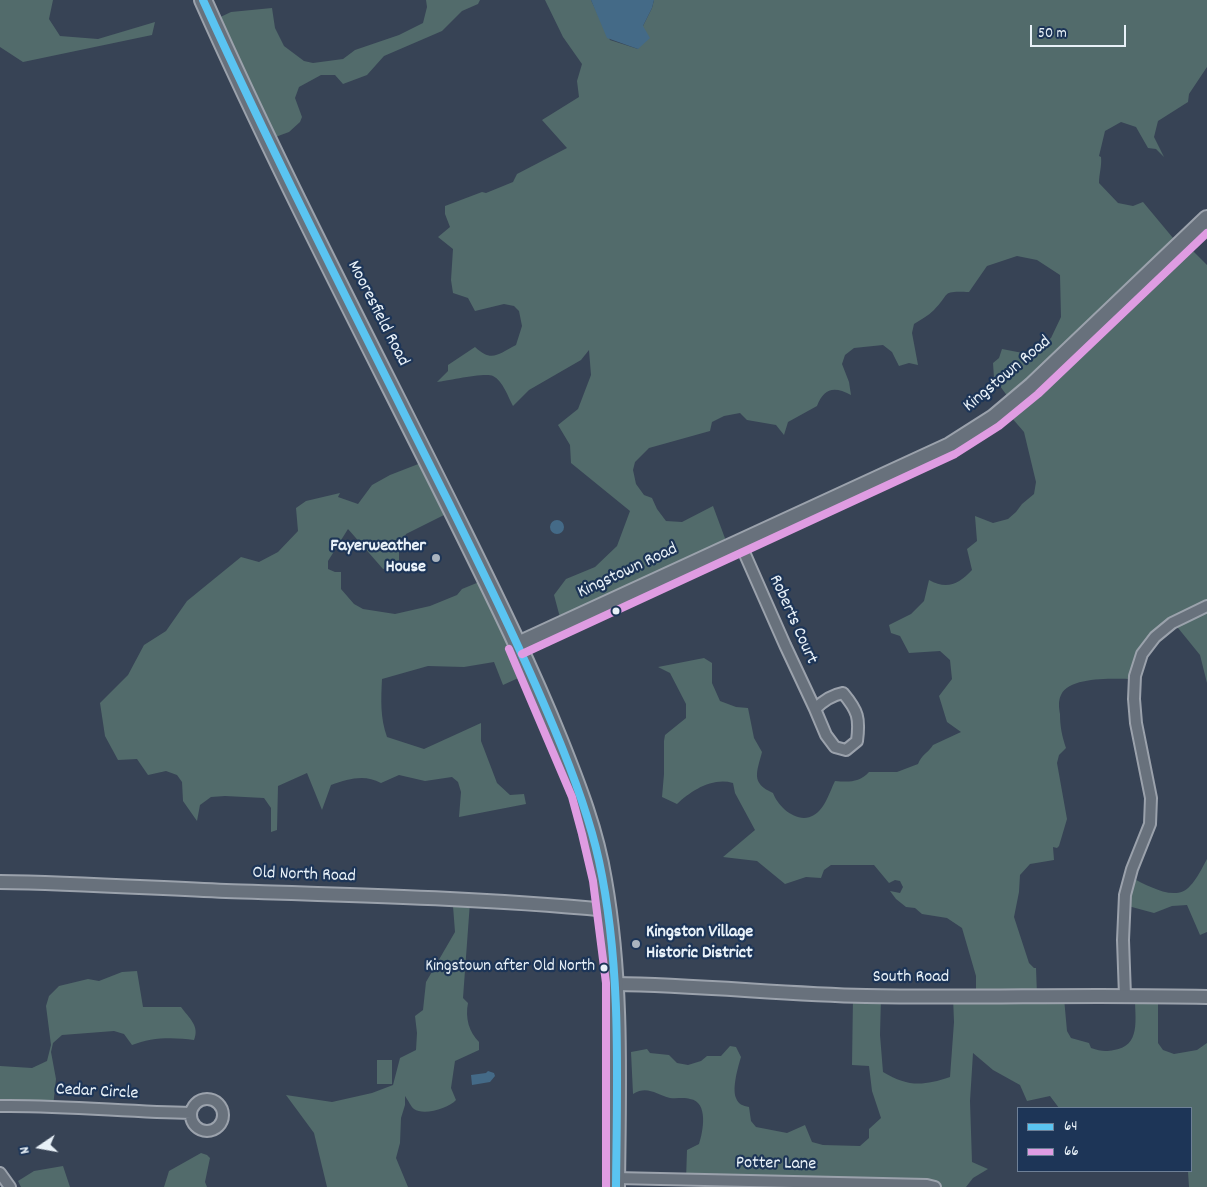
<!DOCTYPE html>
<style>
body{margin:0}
#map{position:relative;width:1207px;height:1187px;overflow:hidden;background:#374355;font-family:Dekko,sans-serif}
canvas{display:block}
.legend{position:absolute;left:1017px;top:1107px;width:175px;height:65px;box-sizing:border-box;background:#1d3557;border:1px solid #6e8097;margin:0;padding:6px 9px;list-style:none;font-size:15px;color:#e8f1f8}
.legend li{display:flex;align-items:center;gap:10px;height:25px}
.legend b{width:25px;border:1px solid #6e8097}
.north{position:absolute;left:15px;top:1122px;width:50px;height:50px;-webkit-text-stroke:4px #1d3557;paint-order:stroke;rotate:258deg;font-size:14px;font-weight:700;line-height:20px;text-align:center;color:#e8f1f8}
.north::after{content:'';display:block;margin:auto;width:18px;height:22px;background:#e8f1f8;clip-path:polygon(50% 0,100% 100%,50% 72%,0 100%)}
.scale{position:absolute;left:1030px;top:25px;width:96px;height:22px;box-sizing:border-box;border:2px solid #e8f1f8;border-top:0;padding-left:6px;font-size:15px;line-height:18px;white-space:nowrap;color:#e8f1f8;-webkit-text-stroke:4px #1d3557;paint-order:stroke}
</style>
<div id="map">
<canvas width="1207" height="1187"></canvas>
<ul class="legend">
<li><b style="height:6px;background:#5ac4f1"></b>64</li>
<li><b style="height:6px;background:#df9ce2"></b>66</li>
</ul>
<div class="north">N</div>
<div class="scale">50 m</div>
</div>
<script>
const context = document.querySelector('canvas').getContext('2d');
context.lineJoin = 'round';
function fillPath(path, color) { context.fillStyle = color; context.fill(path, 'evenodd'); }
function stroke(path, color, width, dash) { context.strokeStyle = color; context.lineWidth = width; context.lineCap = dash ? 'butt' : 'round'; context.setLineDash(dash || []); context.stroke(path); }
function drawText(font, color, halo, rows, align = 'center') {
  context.font = font + ' Dekko,sans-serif'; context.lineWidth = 4.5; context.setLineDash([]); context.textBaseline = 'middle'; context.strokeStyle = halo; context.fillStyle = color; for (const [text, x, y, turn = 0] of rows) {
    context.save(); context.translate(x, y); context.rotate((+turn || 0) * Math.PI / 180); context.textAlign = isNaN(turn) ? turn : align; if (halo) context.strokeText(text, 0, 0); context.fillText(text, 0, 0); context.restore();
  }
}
fillPath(new Path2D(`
 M0,0h53l-4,19 11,17 38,3 57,-17 -3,13 -129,27 -23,-15z
 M426,0h54l-2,4 -16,7 -20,20 -58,25 -17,19 -24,9 -8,-9h-14l-22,12 -4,11 7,19 -2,5 -11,10 -19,7 -58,-118 19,-9 41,-4 3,20 9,18 20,15 9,2 30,-4 12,-9 44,-15 24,-12 4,-16z
 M545,0h46l19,40 28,9 5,-23 9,-18 2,-8h553v67l-18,27 -1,8 -30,19 -4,16 10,20 -8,-8 -8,-1 -12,-21 -15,-5 -16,9 -6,25 2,1c1,9 -2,17 -2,26l19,20 15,3 10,-4 35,42 6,-2 23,23v418l-7,-28 -26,-32 -20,13 -21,43c-19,0 -63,-3 -72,16 -3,6 -2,13 -1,19 0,13 2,22 6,34l-7,7 -2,8 10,56 -8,27 -2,2 -4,-1 1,13 -24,4 -10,11 -1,17 -5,25 15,46 5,5h2l1,27 27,3 3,33 4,7 18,5 2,5c9,3 14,4 23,2 27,-4 21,-31 21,-51l23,-1v45l5,7 11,4 23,-4 10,-7v144h-18l-1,-15 -5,-1h8v-63h-132l-9,-12 -23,5 -7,-16 -27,-15 -20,-17 -3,48 2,61 16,7 -15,9 -7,9h-109l-171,-7 1,-30 12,-6c4,-12 10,-42 -9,-45 -6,-2 -13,0 -20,-1 -14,-3 -22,-13 -37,-4l-2,-42 16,-3 3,4 19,2 8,8 11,2 13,-4 6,-5h14l9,-10 6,1 5,10c-3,10 -9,31 -5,41 2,6 7,8 13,9l2,14 5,6 31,6 18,-8 7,17 11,3 37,1 9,-8v-9l12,-11 -9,-27 -3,-25 -17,-1 1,-68h28l-1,38 3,37c25,15 40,14 67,5l4,-55 -1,-25 23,-3v-18l-14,-48 -15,-10 -25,-4 -7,-6 -9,-1 -10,-8 -6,-8 10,2 3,-6 -3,-6 -5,-1 -6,3 -15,-18h-43l-7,5 -3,8 -15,-1 -21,7 -28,-23 -34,-4 32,-27 -20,-37 -2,-10c-21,-6 -42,8 -56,21l-15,-7 2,-23v-33l1,-6 21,-17v-14l-16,-31 -12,-6 46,-9 8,5v20l8,18 16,6 12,1 6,30 8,14c-5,20 -12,31 11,41 5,14 25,32 41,22 11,-6 16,-24 21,-34 13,1 24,2 34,-9h28l21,-8c4,-10 10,-11 15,-19l28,-13 -14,-10 -8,-26 13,-17 -2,-19 -10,-9 -31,2 -9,-17 -9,-3 -2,-8 22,-11 13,-13 5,-21c18,10 30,4 43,-10l-5,-21 10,-8 -2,-25 18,7 15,-4 8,-7 6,-8 12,-10 2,-12 -12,-50 -19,-22 6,-9 -17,-23 -1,-15 6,-5 3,-9 26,5 23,-16 10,-21 -1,-42 -23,-15 -20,-4 -30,10 -18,26c-29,-1 -18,1 -35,18 -6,6 -14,10 -20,14l-2,9 6,32 -9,-2 -10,3 -7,-14 -9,-7 -29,3 -9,7 -3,9 7,18 2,13c-17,-9 -27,-7 -34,11l-29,16 -4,13 -8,-10 -29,-5 -7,-7 -16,3 -12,6 -2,9 -61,17 -14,14 -2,8 3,14 8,11 8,3 5,11 9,12 16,1 31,-16 13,35 -164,84 -8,-30 12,-16 29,-12 22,-21 13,-35 -59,-48 -1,-18 -12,-20 20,-16 13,-34 -2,-25 -8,10 -52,30 -16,16c-5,-9 -10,-25 -20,-30 -8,-4 -46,5 -56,6l11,-11v-6l27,-18c17,16 23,7 41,-2l6,-19 -3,-15 -5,-5 -10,-2 -29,7 -7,-13 -15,-5 -2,-13 2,-31 -15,-12 12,-10 -5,-13v-8l37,-14 4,1 27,-11 4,-8 50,-26 -25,-28 37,-23 -2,-16 5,-17 -19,-27z
 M426,461l24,51 -44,22 -7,17v13l-16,5 -35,-40 -20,32v8l7,3h6v17l13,15 9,5 32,5 35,-8 27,-11 5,-6 22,-9 43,94 -24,11 -9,-23 -30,5 -36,-1 -46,13c-1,20 -2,39 5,58l37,12 57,-26v18l16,42 13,12 14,-1 2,10 -67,13 2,-25 -3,-10 -6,-5 -27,4 -26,-6 -18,8c-17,-9 -32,-4 -50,2l-9,25 -15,-37 -29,13 -1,44 -6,2v-24l-7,-10 -39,-2 -14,1 -11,8 -3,16 -14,-20 -1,-19 -5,-7 -11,-4 -18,4 -11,-16 -19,1 -13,-24 -5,-33 28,-28 16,-30 22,-14 21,-30 54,-44 18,5 19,-10 20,-21 -2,-23 10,-7 34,-8 -2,4 20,7 14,-19 18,-10z
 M1207,859v73l-7,3 -13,-30 -15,1 -18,7 -26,-7 4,-28c15,7 44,25 58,8 7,-7 12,-18 17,-27z
 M470,902l-7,96 5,5c-3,15 1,29 11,39v8l-24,11 -4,27 5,12c-7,8 -32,16 -42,9 -3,-2 -6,-9 -9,-13v9l-4,13 -1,25 -4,15 12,29h-81l-13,-54 -28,-38 46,7 40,-9 21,-8 7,-27 16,-8 1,-17 -2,-17 8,-6 3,-28 29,-50 -2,-26 2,-2z
 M137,971l6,36h38c8,11 19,19 13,33 -20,-3 -43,-3 -62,5l-8,-11 -10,-3 -52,4 -9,8 -2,9 5,27 -3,28h-53v-41l32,2 15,-7 4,-16 -5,-39 3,-10 10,-10 29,-7 11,2 23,-9z
 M377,1060h15v24h-15z
 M201,1153l6,2 3,3 -5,24 2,5h-43l5,-16z
 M63,1166l7,21h-49l-3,-6 16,-10z`), '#526b6b');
fillPath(new Path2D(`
 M591,0h63l-2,8 -9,18 7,12 -12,11 -31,-11z
 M550 527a7 7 0 1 1 14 0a7 7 0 1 1-14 0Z
 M488,1071l6,2 1,3 -5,6 -18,3 -1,-10 15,-2z`), '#446a87');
const minor = new Path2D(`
 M740,543l45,102 30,64
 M843,693c15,18 17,25 14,48l-11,9 -11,-3 -9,-12 -11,-26c9,-9 17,-14 28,-16z
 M1125,996l-2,-56 2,-45 7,-26 18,-45 1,-26 -15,-75 -2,-24 1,-23 7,-22 13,-17 17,-14 35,-17
 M191 1115a16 16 0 1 1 32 0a16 16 0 1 1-32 0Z
 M0,1106c64,-1 127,6 191,7
 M0,1173l10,14
 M616,1178l311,7 8,2`);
const tertiary = new Path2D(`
 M0,882c76,1 151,6 226,9 127,4 254,7 381,19
 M615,984c84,1 167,10 251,12 113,2 227,-2 341,1`);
const primary = new Path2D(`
 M203,0c80,180 172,354 259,530 34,69 68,138 97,210 18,45 36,91 44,140 18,102 14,204 13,307
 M518,645l432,-199 44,-28 38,-32 175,-167`);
stroke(minor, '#9ba2ac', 14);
stroke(tertiary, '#9ba2ac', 16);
stroke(primary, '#9ba2ac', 20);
stroke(minor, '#68717c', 10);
stroke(tertiary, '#68717c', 12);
stroke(primary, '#68717c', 16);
stroke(new Path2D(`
 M203,0c77,169 162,335 245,501 37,75 74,150 106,227 18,43 35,87 45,133 23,107 18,218 17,326`), '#5ac4f1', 8);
stroke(new Path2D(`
 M509,649l63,148 10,37 11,47 13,102v204
 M522,654l433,-200 44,-28 39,-32 169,-161`), '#df9ce2', 8);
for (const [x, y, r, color] of [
 [436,558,5,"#aab4bf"],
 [616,611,4.5,"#e8f1f8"],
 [636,944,5,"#aab4bf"],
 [604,968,4.5,"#e8f1f8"]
]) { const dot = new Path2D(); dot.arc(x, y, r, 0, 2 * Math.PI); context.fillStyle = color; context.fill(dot); stroke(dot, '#1d3557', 2); }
drawText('17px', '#e8f1f8', '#1d3557', [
 ["Kingstown after Old North",595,968]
], 'right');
drawText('18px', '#e8f1f8', '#1d3557', [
 ["Mooresfield Road",377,314,63],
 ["Kingstown Road",1008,375,-40],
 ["Kingstown Road",628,572,-25],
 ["Roberts Court",792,620,66],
 ["Old North Road",304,876,2],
 ["South Road",911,979],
 ["Cedar Circle",97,1093,3],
 ["Potter Lane",776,1165,1]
]);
drawText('bold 18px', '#e8f1f8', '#1d3557', [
 ["Fayerweather",426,548],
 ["House",426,569],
 ["Kingston Village",646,934,"left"],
 ["Historic District",646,955,"left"]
], 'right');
</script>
